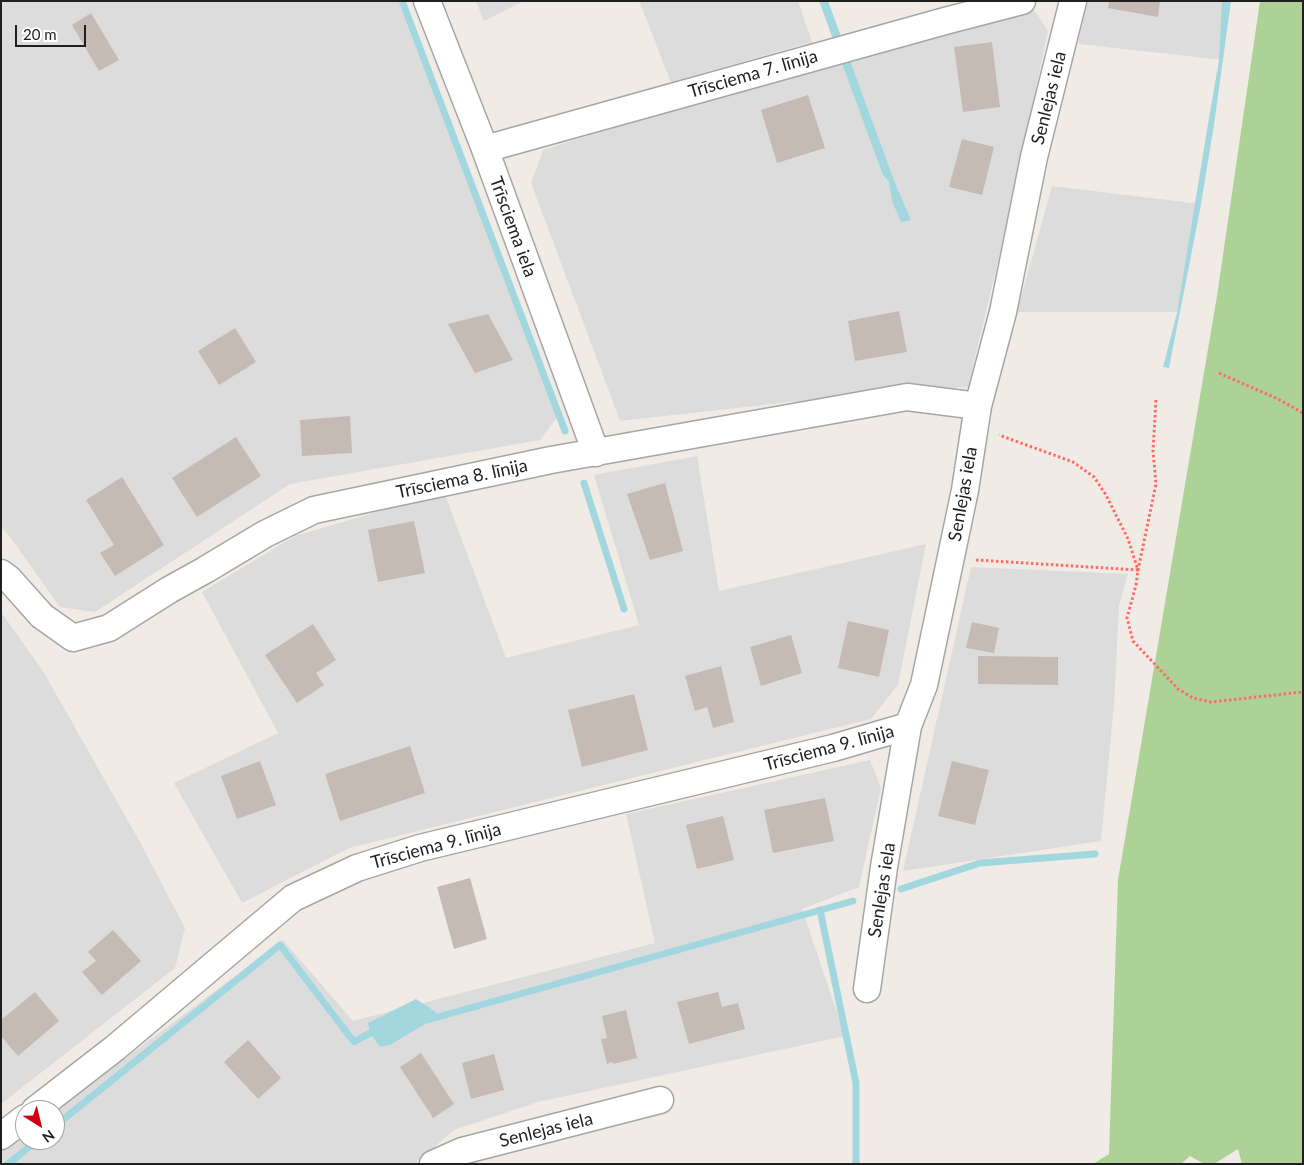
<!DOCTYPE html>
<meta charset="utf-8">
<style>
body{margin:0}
#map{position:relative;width:1304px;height:1165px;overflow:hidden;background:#f0ece5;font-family:Lato,sans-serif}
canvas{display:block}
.frame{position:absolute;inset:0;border:2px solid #1f1f1f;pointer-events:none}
.north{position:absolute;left:15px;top:1100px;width:50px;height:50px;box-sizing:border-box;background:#fff;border:1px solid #a5a5a5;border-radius:50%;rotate:144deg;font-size:14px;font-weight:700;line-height:20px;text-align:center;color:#1f1f1f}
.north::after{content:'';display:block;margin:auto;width:18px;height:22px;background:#ce000e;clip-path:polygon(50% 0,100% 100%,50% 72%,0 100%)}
.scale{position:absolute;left:15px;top:25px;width:71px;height:22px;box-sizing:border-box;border:2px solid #1f1f1f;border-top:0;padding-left:6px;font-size:15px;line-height:18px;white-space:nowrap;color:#1f1f1f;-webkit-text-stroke:4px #fff;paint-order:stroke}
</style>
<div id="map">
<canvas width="1304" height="1165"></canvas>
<div class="frame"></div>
<div class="north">N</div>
<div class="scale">20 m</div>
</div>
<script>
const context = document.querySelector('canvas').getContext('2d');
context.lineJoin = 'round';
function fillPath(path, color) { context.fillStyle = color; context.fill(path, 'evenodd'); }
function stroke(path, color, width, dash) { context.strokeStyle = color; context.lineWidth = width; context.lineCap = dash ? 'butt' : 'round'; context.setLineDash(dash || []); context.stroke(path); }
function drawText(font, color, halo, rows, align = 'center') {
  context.font = font + ' Lato,sans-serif'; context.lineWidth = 4; context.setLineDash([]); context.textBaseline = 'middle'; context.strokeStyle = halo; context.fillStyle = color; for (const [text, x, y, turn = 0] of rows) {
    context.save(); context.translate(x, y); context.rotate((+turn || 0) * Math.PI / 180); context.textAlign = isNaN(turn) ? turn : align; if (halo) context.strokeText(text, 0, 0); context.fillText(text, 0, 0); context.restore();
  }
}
fillPath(new Path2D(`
 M1,1h397l160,415 -18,24 -250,44 -195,128 -35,-5 -50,-70 -9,-10z
 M476,1h48l-40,20z
 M639,1h159l14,41 -141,40z
 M1087,1h142l-6,59 -145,-16z
 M1030,4l18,27 -40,188 -40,168 -78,4 -270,30 -89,-238 12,-33 197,-62z
 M1052,186l149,18 -21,108h-163z
 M697,456l22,135 207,-47 -28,141 -27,34 -522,129 -107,55 -68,-120 104,-50 -76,-141 93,-56 149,-44 62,166 133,-33 -45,-150z
 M971,567l157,7 -9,31 -5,100 -13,136 -198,30z
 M1,612l42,59 97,171 45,86 -10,40 -174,136z
 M870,760l11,28 -22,99 -57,22 43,127 -307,66 -84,28 -39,34h-414v-13l24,-18v7h30v-29l228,-171 70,81 302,-78 -29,-129z`), '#dddcdc');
fillPath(new Path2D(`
 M1260,1h43v1163h-61l-4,-15 -24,15h-10l-14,-8 -9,8h-88l16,-10 9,-274 99,-584z`), '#acd297');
fillPath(new Path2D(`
 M819,1h9l67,182 16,37 -10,2 -9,-21 -3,-19 -6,-7z
 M1222,1h9l-17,124 -13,79 -32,164 -6,-1 14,-54 30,-183 12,-70z
 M416,999l20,13 -1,6 -45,27 -10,2 -10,-14 -2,-10z`), '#a3d7e0');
stroke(new Path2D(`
 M402,1l163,430
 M584,483l40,126
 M901,889l79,-26 115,-9
 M820,910l36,173v81
 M427,1020l426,-119
 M55,1126l225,-181 74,97 16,-9 7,-2
 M8,1164l30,-24`), '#a3d7e0', 7);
fillPath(new Path2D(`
 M1109,1h51l-2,16 -50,-9z
 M91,13l28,47 -20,11 -27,-46z
 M992,42l8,65 -37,5 -9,-65z
 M808,95l17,53 -48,15 -16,-53z
 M962,139l32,8 -12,48 -33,-8z
 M899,311l8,41 -52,9 -7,-40z
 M488,314l25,46 -38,13 -27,-49z
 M235,328l21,34 -37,23 -21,-34z
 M350,416l2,37 -50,3 -2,-36z
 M236,437l25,39 -64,41 -25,-39z
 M122,477l42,68 -49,31 -15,-23 14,-8 -28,-45z
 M665,483l18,68 -33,9 -23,-66z
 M414,521l11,52 -47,9 -10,-52z
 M848,621l41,9 -10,47 -41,-9z
 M972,622l27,6 -5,25 -28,-5z
 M313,624l23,36 -20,13 8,12 -27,18 -32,-48z
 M791,635l11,38 -41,13 -11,-39z
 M978,656l80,1v28l-80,-1z
 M721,666l13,56 -21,6 -6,-21 -12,4 -10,-35z
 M634,694l14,56 -66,17 -14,-57z
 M410,746l15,47 -85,28 -15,-47z
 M260,761l16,44 -39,14 -16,-43z
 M952,761l37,9 -14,55 -37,-9z
 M825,798l9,43 -61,12 -9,-43z
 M723,816l11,44 -37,9 -11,-44z
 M470,878l17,61 -33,10 -17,-62z
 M113,930l28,31 -39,34 -20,-23 14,-11 -8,-9z
 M35,992l24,29 -41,35 -17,-20v-16z
 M718,992l4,15 16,-4 7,26 -56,15 -12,-42z
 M626,1010l11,48 -24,6v-2l-6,2 -6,-25 6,-1 -5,-22z
 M248,1040l33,38 -23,21 -34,-37z
 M421,1053l33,51 -21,14 -33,-51z
 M494,1054l10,36 -33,9 -9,-36z`), '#c5bbb4');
const street = new Path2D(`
 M427,1l58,148 111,304
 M485,149l460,-128 77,-20
 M1,573l7,5 34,38 31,22 36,-10 60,-38 36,-20 60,-36 49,-24 237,-50 356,-63 71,9
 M867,989l17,-122 24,-141 16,-41 41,-195 13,-84 25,-94 31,-155 39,-156
 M35,1110l80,-62 178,-150 64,-30 63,-20 413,-100 75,-22
 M1,1136l24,-18
 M433,1164l29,-13 198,-51`);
stroke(street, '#a6a6a6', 29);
stroke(new Path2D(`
 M1219,373l59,26 25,14
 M1156,400l-3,51 3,33 -18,86 -2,15 -9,33 6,23 45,48 15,9 18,4 92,-10
 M976,560l162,10 -10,-31 -22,-44 -12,-18 -21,-15 -74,-27`), '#ff6c67', 3, [2.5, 2.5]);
stroke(street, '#fff', 26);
drawText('18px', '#1f1f1f', '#fff', [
 ["Trīsciema 7. līnija",753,74,-16],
 ["Senlejas iela",1049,98,-76],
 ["Trīsciema iela",513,227,70],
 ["Trīsciema 8. līnija",462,479,-12],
 ["Senlejas iela",963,494,-80],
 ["Trīsciema 9. līnija",829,748,-15],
 ["Trīsciema 9. līnija",436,846,-15],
 ["Senlejas iela",882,890,-81],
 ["Senlejas iela",546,1130,-14]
]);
</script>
